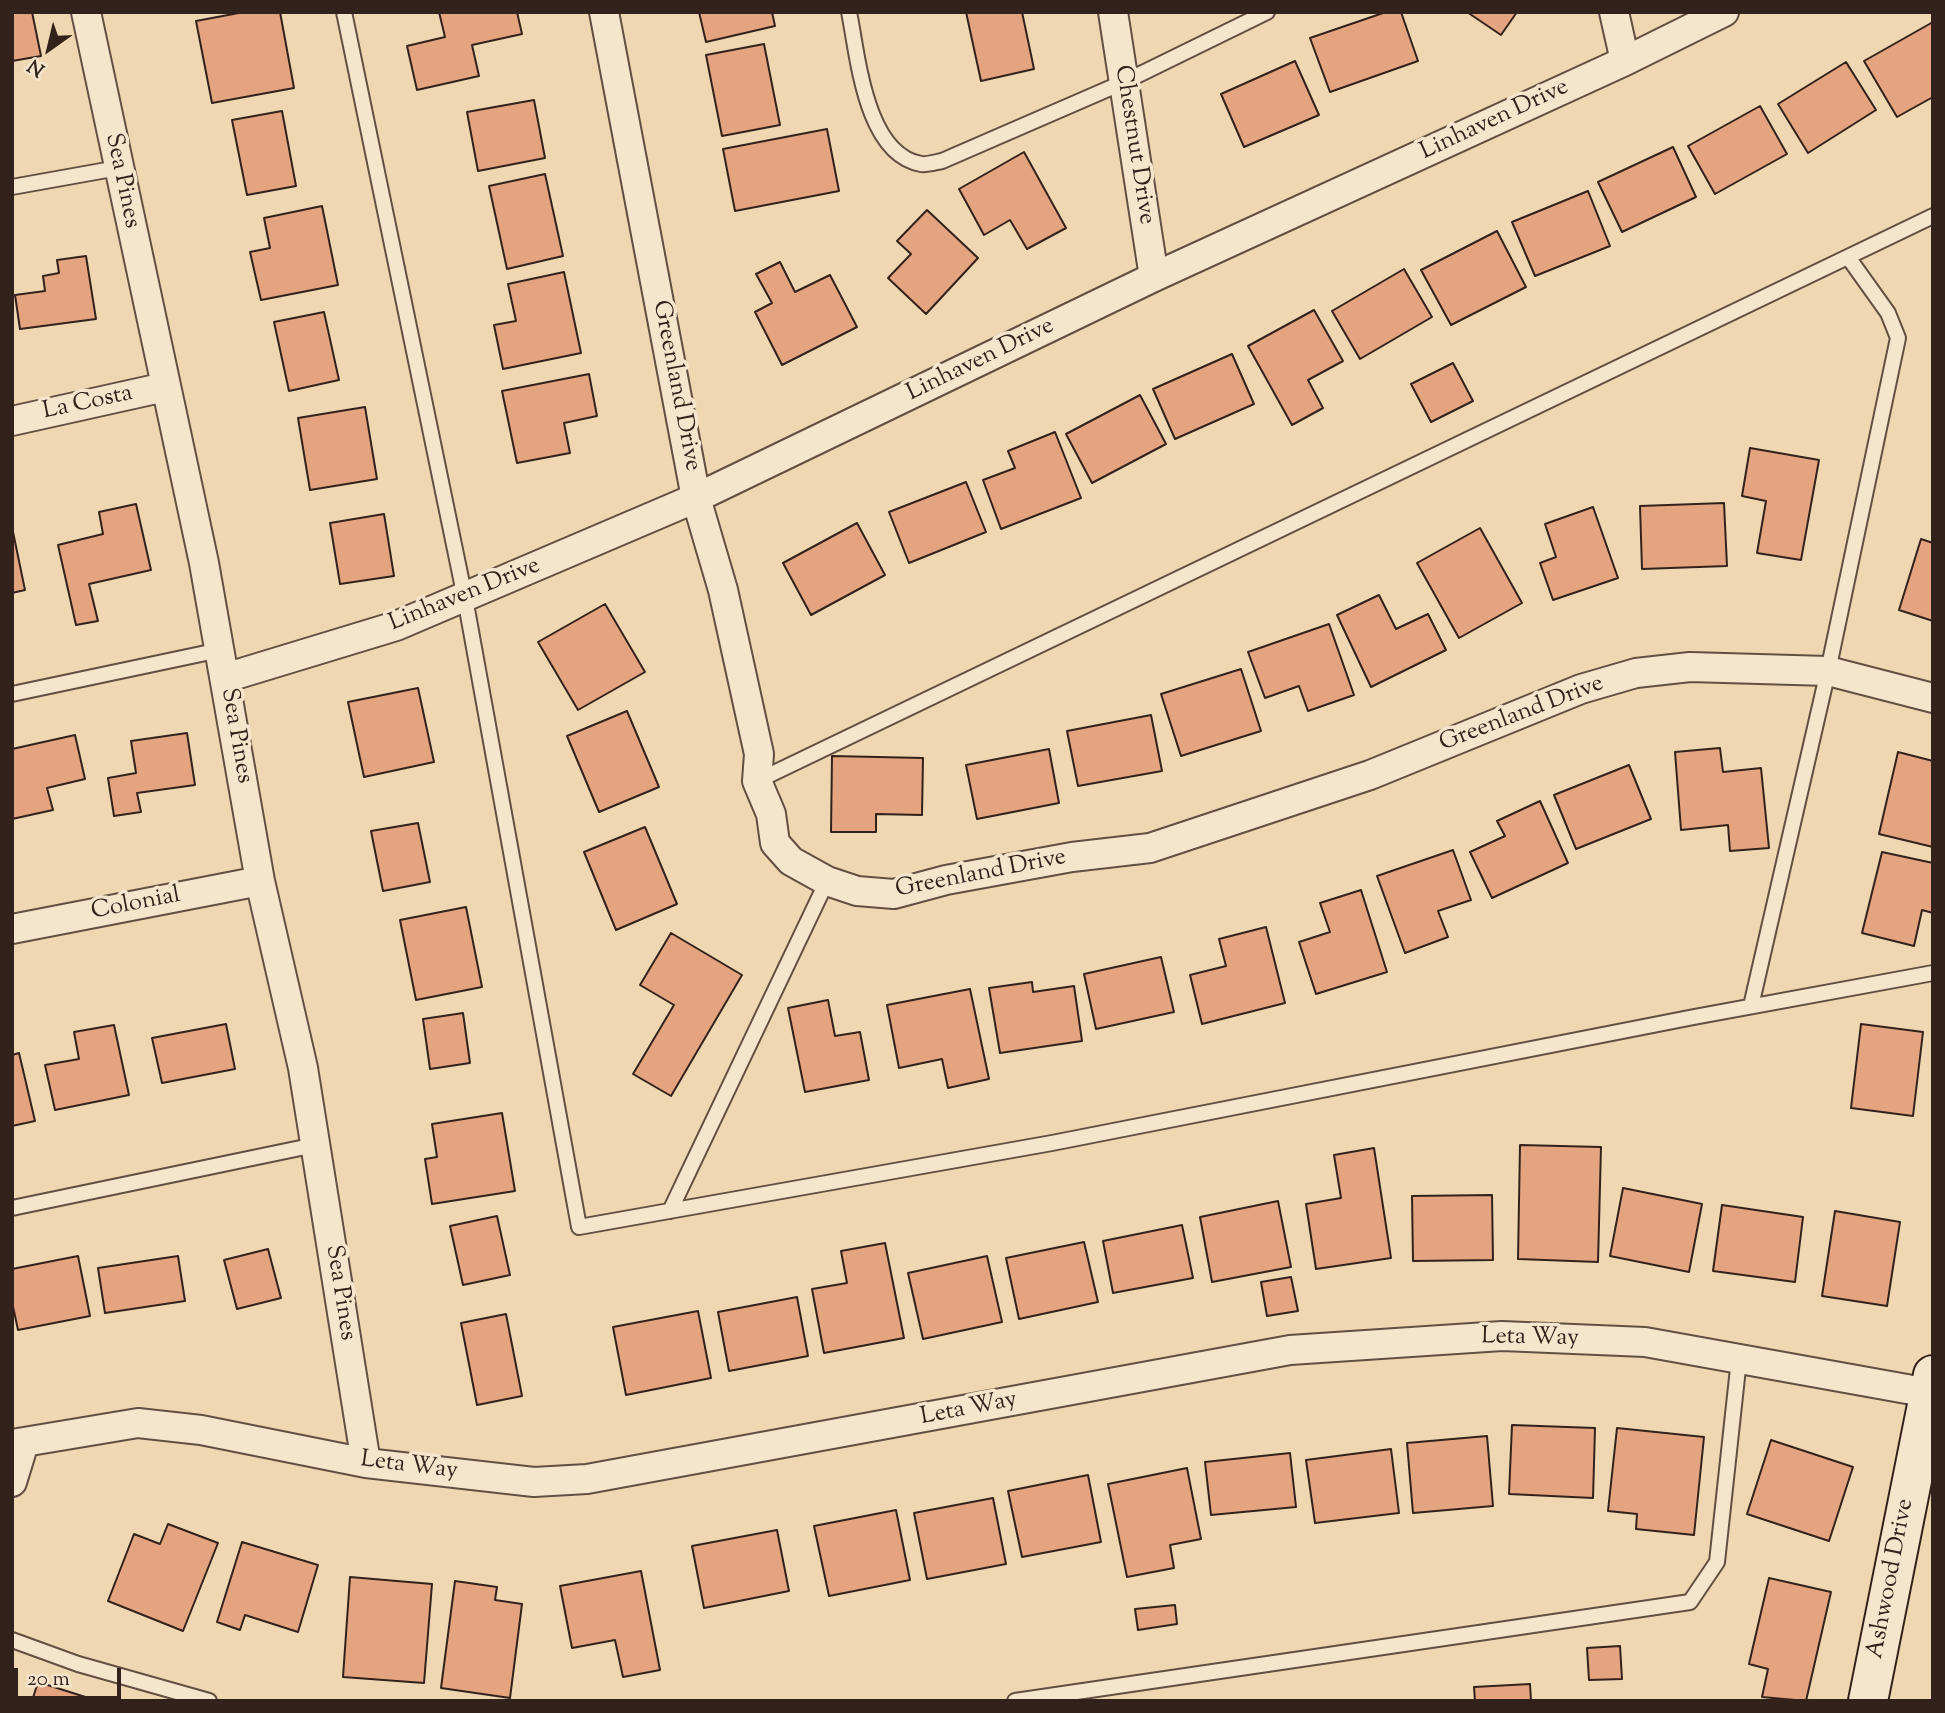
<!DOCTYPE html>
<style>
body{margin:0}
#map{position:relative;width:1945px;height:1713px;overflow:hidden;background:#efd7b2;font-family:"Sorts Mill Goudy",serif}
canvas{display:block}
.frame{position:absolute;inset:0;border:14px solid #33221b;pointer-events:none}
.north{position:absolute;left:14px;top:14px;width:70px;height:70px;-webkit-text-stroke:5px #f5e5cd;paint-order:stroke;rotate:214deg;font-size:19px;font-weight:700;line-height:28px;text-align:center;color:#33221b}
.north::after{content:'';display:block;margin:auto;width:24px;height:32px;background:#33221b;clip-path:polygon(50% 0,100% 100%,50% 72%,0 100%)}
.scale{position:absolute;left:14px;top:1668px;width:107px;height:32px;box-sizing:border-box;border:4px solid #33221b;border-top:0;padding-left:9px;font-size:21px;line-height:24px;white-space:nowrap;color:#33221b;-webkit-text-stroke:5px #f5e5cd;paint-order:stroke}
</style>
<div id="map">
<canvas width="1945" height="1713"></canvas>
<div class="frame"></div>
<div class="north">N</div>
<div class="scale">20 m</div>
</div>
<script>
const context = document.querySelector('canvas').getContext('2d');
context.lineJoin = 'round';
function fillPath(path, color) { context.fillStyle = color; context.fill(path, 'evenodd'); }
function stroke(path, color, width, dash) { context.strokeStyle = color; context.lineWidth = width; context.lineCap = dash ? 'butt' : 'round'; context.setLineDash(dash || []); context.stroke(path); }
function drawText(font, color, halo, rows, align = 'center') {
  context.font = font + ' "Sorts Mill Goudy",serif'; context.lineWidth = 7; context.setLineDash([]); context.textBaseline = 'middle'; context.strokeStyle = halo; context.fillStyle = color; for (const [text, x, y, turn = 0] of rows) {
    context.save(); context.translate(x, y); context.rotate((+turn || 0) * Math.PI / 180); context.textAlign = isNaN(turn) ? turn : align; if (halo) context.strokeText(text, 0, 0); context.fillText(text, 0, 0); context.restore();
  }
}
const building = new Path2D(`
 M12,12h20l9,44 -29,5z
 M244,12h36l14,76 -82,15 -16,-82z
 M439,12h78l5,22 -50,11 7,31 -62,14 -10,-44 38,-9z
 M699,12h73l3,14 -69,16z
 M966,12h56l12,57 -53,12z
 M1386,12h15l17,49 -88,31 -20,-54z
 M1467,12h50l-16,23z
 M1933,22v75l-36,20 -33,-56z
 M764,44l16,81 -58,11 -16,-81z
 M1295,61l24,54 -75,32 -23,-53z
 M1846,62l30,48 -68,43 -30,-49z
 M534,100l11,58 -67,13 -11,-59z
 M1760,106l27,48 -72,40 -27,-48z
 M282,111l14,75 -49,9 -15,-75z
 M827,129l12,62 -104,20 -12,-62z
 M1673,147l23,50 -74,35 -24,-50z
 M1024,152l42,76 -39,21 -17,-29 -26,15 -25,-46z
 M545,174l18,82 -56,13 -18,-83z
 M1588,191l22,55 -75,30 -23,-54z
 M322,206l16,79 -77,15 -11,-48 20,-4 -6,-30z
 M927,210l51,48 -52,56 -38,-36 23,-24 -14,-13z
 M1497,231l29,56 -75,38 -30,-55z
 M86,256l10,63 -76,10 -5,-34 30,-4 -2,-15 16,-3 -2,-13z
 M780,262l15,30 35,-17 27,52 -75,38 -27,-53 17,-9 -16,-29z
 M1404,269l28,48 -72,42 -28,-48z
 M564,272l17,81 -78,16 -9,-44 22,-4 -8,-37z
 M1314,310l29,51 -35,19 15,28 -31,17 -44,-79z
 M324,312l15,68 -50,11 -15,-69z
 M1232,354l22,50 -79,35 -22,-50z
 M1453,363l20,38 -42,21 -20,-38z
 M589,374l8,42 -33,7 6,30 -53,10 -15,-72z
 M1140,395l26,49 -74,39 -26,-49z
 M365,407l12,72 -67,11 -12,-72z
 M1055,432l26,66 -80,31 -18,-49 32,-12 -7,-17z
 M1750,448l69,12 -18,100 -44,-7 9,-52 -24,-5z
 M966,482l20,50 -77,31 -20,-51z
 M1724,503l3,63 -85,3 -2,-63z
 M136,504l15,66 -62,14 9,37 -22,4 -18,-80 45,-11 -4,-22z
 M1593,507l25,71 -65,22 -13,-37 16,-6 -11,-33z
 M384,514l10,62 -54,8 -10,-61z
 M857,523l28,52 -74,40 -28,-52z
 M12,527l13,63 -13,3z
 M1480,528l42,75 -63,35 -42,-75z
 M1921,539l12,4v78l-34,-11z
 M1379,595l17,34 32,-15 18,36 -75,37 -34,-72z
 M605,604l40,68 -67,38 -40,-68z
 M1329,624l25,71 -46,16 -9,-25 -34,12 -17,-46z
 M1241,669l20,62 -80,25 -20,-62z
 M418,688l16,74 -70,15 -16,-75z
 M627,711l32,76 -60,25 -32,-76z
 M1151,715l11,56 -84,15 -11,-55z
 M187,733l8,52 -58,8 4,19 -27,4 -6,-38 28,-5 -5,-32z
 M75,735l10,44 -38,9 6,22 -41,9v-70z
 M1720,748l3,24 38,-4 8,80 -39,3 -2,-26 -47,5 -6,-78z
 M1049,749l10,54 -82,16 -11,-54z
 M1898,752l35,9v86l-54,-13z
 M832,756l91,2 -1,57 -46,-1v18h-45z
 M1629,765l22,54 -75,30 -22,-54z
 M1540,801l28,62 -76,35 -22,-46 35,-16 -8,-15z
 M418,823l12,59 -47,9 -12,-60z
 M645,827l32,77 -61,26 -32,-78z
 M1453,850l18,50 -33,11 10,26 -43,16 -28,-77z
 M1882,852l51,11v50l-11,-3 -8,36 -52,-13z
 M1361,890l26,82 -71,22 -17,-52 31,-10 -10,-29z
 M466,907l16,80 -66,13 -16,-80z
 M1266,927l19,76 -83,21 -12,-49 36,-9 -7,-27z
 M671,933l71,42 -71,121 -38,-22 41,-69 -34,-20z
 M1161,957l13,55 -78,17 -12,-55z
 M1032,982l1,10 41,-6 8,55 -82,12 -11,-65z
 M970,989l19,90 -41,9 -6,-29 -43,9 -12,-63z
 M828,1000l7,36 25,-4 9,48 -64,12 -17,-84z
 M463,1013l7,50 -40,6 -7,-50z
 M226,1024l9,45 -73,14 -10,-45z
 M1861,1024l62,8 -10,84 -62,-8z
 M114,1025l15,70 -74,15 -10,-45 34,-6 -5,-27z
 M19,1053l16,68 -23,5v-71z
 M502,1113l13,78 -83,13 -7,-45 12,-2 -5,-33z
 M1520,1145l81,2 -3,115 -80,-3z
 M1374,1148l17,110 -75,11 -10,-65 35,-6 -7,-43z
 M1623,1188l79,16 -13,68 -79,-16z
 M1492,1195l1,65 -80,1 -1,-65z
 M1278,1201l13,66 -79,15 -12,-65z
 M1722,1205l81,12 -8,65 -82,-11z
 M1835,1211l65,11 -13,84 -65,-10z
 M497,1216l13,59 -47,10 -13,-59z
 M1182,1225l11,53 -80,15 -10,-52z
 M1084,1242l14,60 -79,17 -13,-61z
 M885,1243l19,95 -80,15 -12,-64 35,-6 -6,-32z
 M268,1249l13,49 -44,11 -13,-49z
 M78,1256l12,60 -72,14 -6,-28v-33z
 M178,1256l7,45 -80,12 -7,-45z
 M987,1256l15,66 -79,17 -15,-66z
 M1291,1277l7,34 -31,5 -6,-34z
 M797,1297l11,59 -79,15 -11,-59z
 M698,1311l13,67 -85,17 -13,-68z
 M506,1314l16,82 -45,9 -16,-82z
 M1512,1425l83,3 -2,70 -84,-4z
 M1617,1428l87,9 -10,98 -58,-6 1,-15 -29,-3z
 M1487,1436l6,70 -80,7 -6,-70z
 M1771,1440l82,27 -24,74 -82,-27z
 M1391,1449l8,64 -84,10 -9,-63z
 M1290,1453l6,54 -85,8 -6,-53z
 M1187,1468l14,71 -31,6 4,23 -47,9 -19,-93z
 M1088,1475l13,67 -79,15 -14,-66z
 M993,1498l13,66 -79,15 -13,-66z
 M896,1510l14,70 -81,16 -15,-70z
 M168,1524l50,19 -35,88 -75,-30 26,-67 26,10z
 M777,1530l12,61 -85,17 -12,-62z
 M242,1542l76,23 -20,67 -53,-17 -5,15 -23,-8z
 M641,1571l19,99 -37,7 -8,-37 -43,8 -12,-62z
 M350,1577l82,7 -8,99 -81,-6z
 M1769,1578l62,14 -25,109 -44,-4 6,-28 -19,-5z
 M455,1581l42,6 -2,13 27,4 -12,94 -69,-10z
 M1175,1605l2,19 -39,6 -3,-21z
 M1620,1646l2,33 -33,1 -2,-32z
 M38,1682l60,19h-66z
 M1530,1684l1,17h-56l-1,-14z`);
fillPath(building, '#e4a47f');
stroke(building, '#33221b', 2);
const lane = new Path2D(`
 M344,12l121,586 114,629 473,-84 642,-126 239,-44
 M849,12c9,44 16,142 72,152 6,1 15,-2 21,-3l182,-79 143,-70
 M12,187l106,-19
 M12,694l208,-44
 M757,781l1176,-565
 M1751,1006l77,-335 70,-333 -10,-25 -40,-56
 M12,1208l303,-63
 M670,1211l157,-330
 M12,1640l66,24 131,37
 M1015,1701l675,-99 27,-40 22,-203`);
const street = new Path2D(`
 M86,12l118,551 56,318 43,187 63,395
 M604,12l92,486 27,92 36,164 -2,27 14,33 4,29 16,18 36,20 30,10 37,3 52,-14 126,-23 78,-9 220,-73 211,-86 55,-16 54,-6 138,4 105,27
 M1113,12l41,265
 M1614,12l11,49
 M12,421l153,-34
 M225,678l171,-52 300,-128 458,-221 471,-216 99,-49
 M12,929l248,-48
 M12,1444l126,-21 63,7 165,33 168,19 53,-3 703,-129 212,-14 143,6 284,51
 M12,1482l12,-39`);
const secondary = new Path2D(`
 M1868,1701l65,-326`);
stroke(lane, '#624f41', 18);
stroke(street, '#624f41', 32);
stroke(secondary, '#33221b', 42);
stroke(lane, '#f5e5cd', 14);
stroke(street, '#f5e5cd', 28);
stroke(secondary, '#f5e5cd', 38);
drawText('24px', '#33221b', '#f5e5cd', [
 ["Linhaven Drive",1495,121,-25],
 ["Chestnut Drive",1133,145,81],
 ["Sea Pines",121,181,78],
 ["Linhaven Drive",981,361,-26],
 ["Greenland Drive",675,386,79],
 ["La Costa",88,404,-12],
 ["Linhaven Drive",465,596,-22],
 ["Greenland Drive",1522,715,-21],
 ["Sea Pines",235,736,80],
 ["Greenland Drive",981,875,-11],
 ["Colonial",136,905,-11],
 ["Sea Pines",339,1293,81],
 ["Leta Way",1530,1339,1],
 ["Leta Way",969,1410,-11],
 ["Leta Way",409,1467,7],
 ["Ashwood Drive",1892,1579,-79]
]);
</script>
